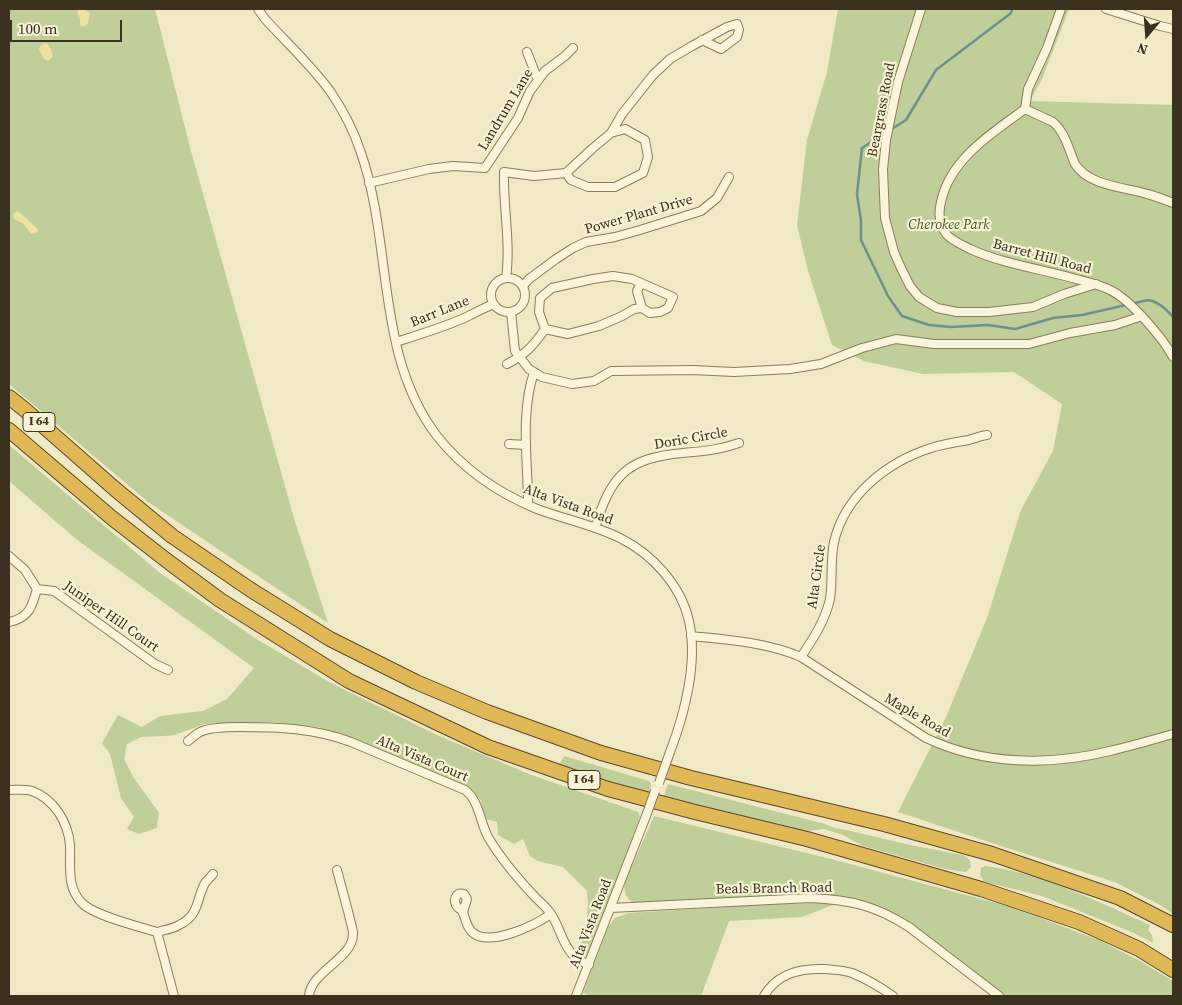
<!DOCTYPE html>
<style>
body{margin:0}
#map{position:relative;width:1182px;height:1005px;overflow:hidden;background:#f0e9c6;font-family:"Source Serif 4",serif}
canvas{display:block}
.frame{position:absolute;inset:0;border:10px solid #3b311f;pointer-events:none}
.north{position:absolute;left:1122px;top:10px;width:50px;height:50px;-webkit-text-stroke:4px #f7f2d6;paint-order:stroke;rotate:198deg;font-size:14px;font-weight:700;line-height:20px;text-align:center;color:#3b311f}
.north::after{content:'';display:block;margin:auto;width:18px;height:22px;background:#3b311f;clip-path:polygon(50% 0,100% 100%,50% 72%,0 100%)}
.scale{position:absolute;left:10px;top:20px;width:112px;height:22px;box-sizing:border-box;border:2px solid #3b311f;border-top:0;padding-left:6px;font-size:15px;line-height:18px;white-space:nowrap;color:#3b311f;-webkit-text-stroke:4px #f7f2d6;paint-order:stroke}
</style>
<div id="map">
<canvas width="1182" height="1005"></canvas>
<div class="frame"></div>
<div class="north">N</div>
<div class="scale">100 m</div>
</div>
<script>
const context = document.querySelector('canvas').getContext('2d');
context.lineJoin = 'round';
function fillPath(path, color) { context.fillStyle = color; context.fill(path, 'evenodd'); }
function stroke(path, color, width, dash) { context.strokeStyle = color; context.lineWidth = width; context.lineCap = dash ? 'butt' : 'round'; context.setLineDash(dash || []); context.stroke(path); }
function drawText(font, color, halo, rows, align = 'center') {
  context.font = font + ' "Source Serif 4",serif'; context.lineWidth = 4.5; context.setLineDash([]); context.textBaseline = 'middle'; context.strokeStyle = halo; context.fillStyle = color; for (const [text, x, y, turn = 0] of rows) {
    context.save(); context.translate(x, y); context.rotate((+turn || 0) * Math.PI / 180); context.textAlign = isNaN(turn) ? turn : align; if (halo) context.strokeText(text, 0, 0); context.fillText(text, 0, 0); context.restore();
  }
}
fillPath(new Path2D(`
 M9,9h146l36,142 104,371 33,101 -180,-121 -139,-118z
 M838,9h231l-27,70 -12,22 143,4v809l-13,-9 -45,-23 -108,-34 -109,-36 48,-95 41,-99 34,-108 32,-59 9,-47 -48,-32 -91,2 -59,-13 -32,-16 -24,-74 -11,-46 10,-85 20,-68z
 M9,445l151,128 98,67 73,43 106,52 92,39 109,38 2,5 -52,139h-5l-7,-2 5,-10 5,-16 2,-24 -1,-13 -24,-24 -25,-6 -8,-5 -7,-17 -9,5 -16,-9 -1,-13 -11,-3 -5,-18 -9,-12 -105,-45 -49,-17 -46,-5 -68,2 -29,11 -11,1 -23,1 -14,7 -3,15 10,19 25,35 -2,15 -18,6 -12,-5 7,-12 -13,-19 -11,-44 -8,-11 16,-28 24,12 18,-11 43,-5 24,-12 27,-31 -178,-129 -67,-58z
 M564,756l85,25 2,3 -1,7 -3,4 -89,-28z
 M668,784l157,40 10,4 12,2 63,15 53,10 7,5 1,7 -5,5 -21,-3 -82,-23 -20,-11 -19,-6 -26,3 -135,-32 1,-5z
 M654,816l177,43 169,45 38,13 63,24 39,20 33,20v15h-168l-53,-42 -53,-37 -46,-18 -28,-4h-48l-142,8c-9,-3 -10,-9 -11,-19z
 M985,866c57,7 113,36 165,59l-2,5 4,5 1,8 -19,-10 -92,-37 -57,-14 -5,-6 1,-8z
 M822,903l13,1 -33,13 -73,4 -28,75h-110l-8,-3 25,-66 7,-9 14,-5 144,-9z`), '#c0ce99');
fillPath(new Path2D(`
 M78,9h6l6,4 -2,10 -3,3h-5v-8l-3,-5z
 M46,43l4,4 3,9 -1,2 -4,3 -4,-2 -5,-10 2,-4z
 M17,211c7,3 14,13 21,18l-1,4 -6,1 -7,-10 -10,-5 -1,-5z`), '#ece3a3');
stroke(new Path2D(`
 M890,130l16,-10 30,-50 75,-57 1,-4
 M885,133l-23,15 -5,46 4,27v19l27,56 14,20 27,9 22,2 37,-2 27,4 38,-11 29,-3 66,-15c11,2 18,9 25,17`), '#6d928e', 2.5);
const minor = new Path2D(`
 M258,9l7,10c21,23 46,46 65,72 13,19 24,40 31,62 32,92 14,202 76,283 26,33 61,57 100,73 27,10 57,16 83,29 32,16 61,47 69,83 9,41 -4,92 -19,131
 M921,9l-23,73 -12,58 -3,29 2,49 9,34 7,16 9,18 9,11 18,11 20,4h32l44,-5 31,-13 32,-10
 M1106,9l54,17 13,3
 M527,52l11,28
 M1025,109l3,-20 19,-41 14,-39
 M566,173l5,7 17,7h27l28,-14 5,-16 -3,-17 -20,-11 -14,4
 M369,183l60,-14 24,-3 32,2 33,-50 12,-27 15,-20 20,-15 8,-8
 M1173,203c-8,-3 -17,-7 -26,-9 -23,-7 -58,-8 -72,-30 -6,-14 -10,-32 -22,-42l-28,-13c-33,24 -75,50 -84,93 -3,12 -1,24 6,33 6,6 15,10 23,14 33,15 71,20 106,30 12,3 25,6 36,12 19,10 51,47 61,66
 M613,276l19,3 41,18 -5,11 -8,4 -10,1 -8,-5 -8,1 -12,7 -23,10 -31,8 -23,-5 -6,-17 1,-14 12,-10 41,-9z
 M506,278c5,-35 -3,-70 -2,-106l30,4 32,-3 27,-25 18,-15 11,-19 31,-39 17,-16 22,-13 35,-19 10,-3 2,6 -2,7 -16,12 -19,-9
 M491 295a17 17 0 1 1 34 0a17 17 0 1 1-34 0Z
 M641,283l-4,8 5,17
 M523,286l6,-7 27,-20 17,-11 13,-6 29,-5 25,-7 61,-19 16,-13 12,-21
 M511,312l4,39 14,18 13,8 30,7 22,-3 17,-10 81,-1 42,2 56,-3 31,-5 41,-16 34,-9 38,5h95l41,-11 45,-8 27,-9
 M396,342c22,-7 45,-14 66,-23 11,-5 21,-11 32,-15
 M507,364c18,-9 27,-19 38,-35
 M509,444l17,1
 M528,504c0,-44 -8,-89 6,-132
 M595,528c16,-53 32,-70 88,-75 21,-2 36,-3 56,-10
 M9,556l16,14 12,19
 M37,589l17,2 101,73 13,6
 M9,622c20,-4 23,-15 28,-33
 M691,636c37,4 75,6 110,21l125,81c57,27 123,28 184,13 21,-5 42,-11 63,-17
 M801,657c12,-18 24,-36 29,-58 3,-19 0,-38 4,-57 11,-47 53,-80 97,-94 12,-4 25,-6 38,-8 6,-2 11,-4 18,-5
 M188,741c4,-3 8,-7 12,-9 10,-5 28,-5 39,-5 39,0 75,1 112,15l114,48c14,10 15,32 23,47 13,22 30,42 48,61 5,5 11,10 15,16 9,13 11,30 22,41 4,5 11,7 16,10
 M9,790c8,0 15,-1 23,1 22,8 36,31 38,54 1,20 -4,42 12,58 11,12 57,24 75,29l17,64
 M611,908l199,-10c41,2 64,7 99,29l90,69
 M463,912l4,-13 -3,-5c-7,-2 -11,4 -8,11 4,6 2,1 6,6 4,6 3,14 10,21 17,16 63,-7 79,-18
 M157,932c7,-2 16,-3 22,-7 21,-10 17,-26 26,-42 2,-3 6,-6 8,-9
 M309,996c2,-25 44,-37 44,-62 0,-6 -3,-13 -4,-19 -4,-15 -8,-30 -12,-45
 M576,996l70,-180
 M764,996c13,-23 36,-28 61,-27 9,1 18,1 27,4 15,6 28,14 41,23`);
const motorway = new Path2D(`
 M9,397l15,12 91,80 57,47 79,54 79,49 86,43 71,30 114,41 90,25 193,46 108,30 128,44 53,27
 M9,430l103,88 58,45 50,37 129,81 139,66 120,42 87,23 112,27 174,50 98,33 60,27 34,21`);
stroke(minor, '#8c7c5b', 10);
stroke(motorway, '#59492f', 16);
stroke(minor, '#faf5da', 8);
stroke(motorway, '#e0b856', 14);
const minorBridge = new Path2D(`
 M659,783l11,-31
 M646,816l9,-25`);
stroke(minorBridge, '#8c7c5b', 10, []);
stroke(minorBridge, '#faf5da', 8);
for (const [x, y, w] of [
 [39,422,32],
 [584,780,32]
]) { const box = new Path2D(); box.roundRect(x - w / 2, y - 9.5, w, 19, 4); context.fillStyle = '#f7f2d6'; context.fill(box); stroke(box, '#3b311f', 1); }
drawText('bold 12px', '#3b311f', null, [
 ["I 64",39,422],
 ["I 64",584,780]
]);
drawText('14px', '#3b311f', '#f7f2d6', [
 ["Landrum Lane",506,110,-59],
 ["Beargrass Road",882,110,-79],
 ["Power Plant Drive",639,215,-16],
 ["Barret Hill Road",1042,257,15],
 ["Barr Lane",440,312,-22],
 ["Doric Circle",691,439,-10],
 ["Alta Vista Road",568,505,20],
 ["Alta Circle",817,577,-82],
 ["Juniper Hill Court",111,617,35],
 ["Maple Road",917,716,30],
 ["Alta Vista Court",422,759,23],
 ["Beals Branch Road",774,889,-1],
 ["Alta Vista Road",591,924,-69]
]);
drawText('italic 14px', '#445825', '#f7f2d6', [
 ["Cherokee Park",949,225]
]);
</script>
